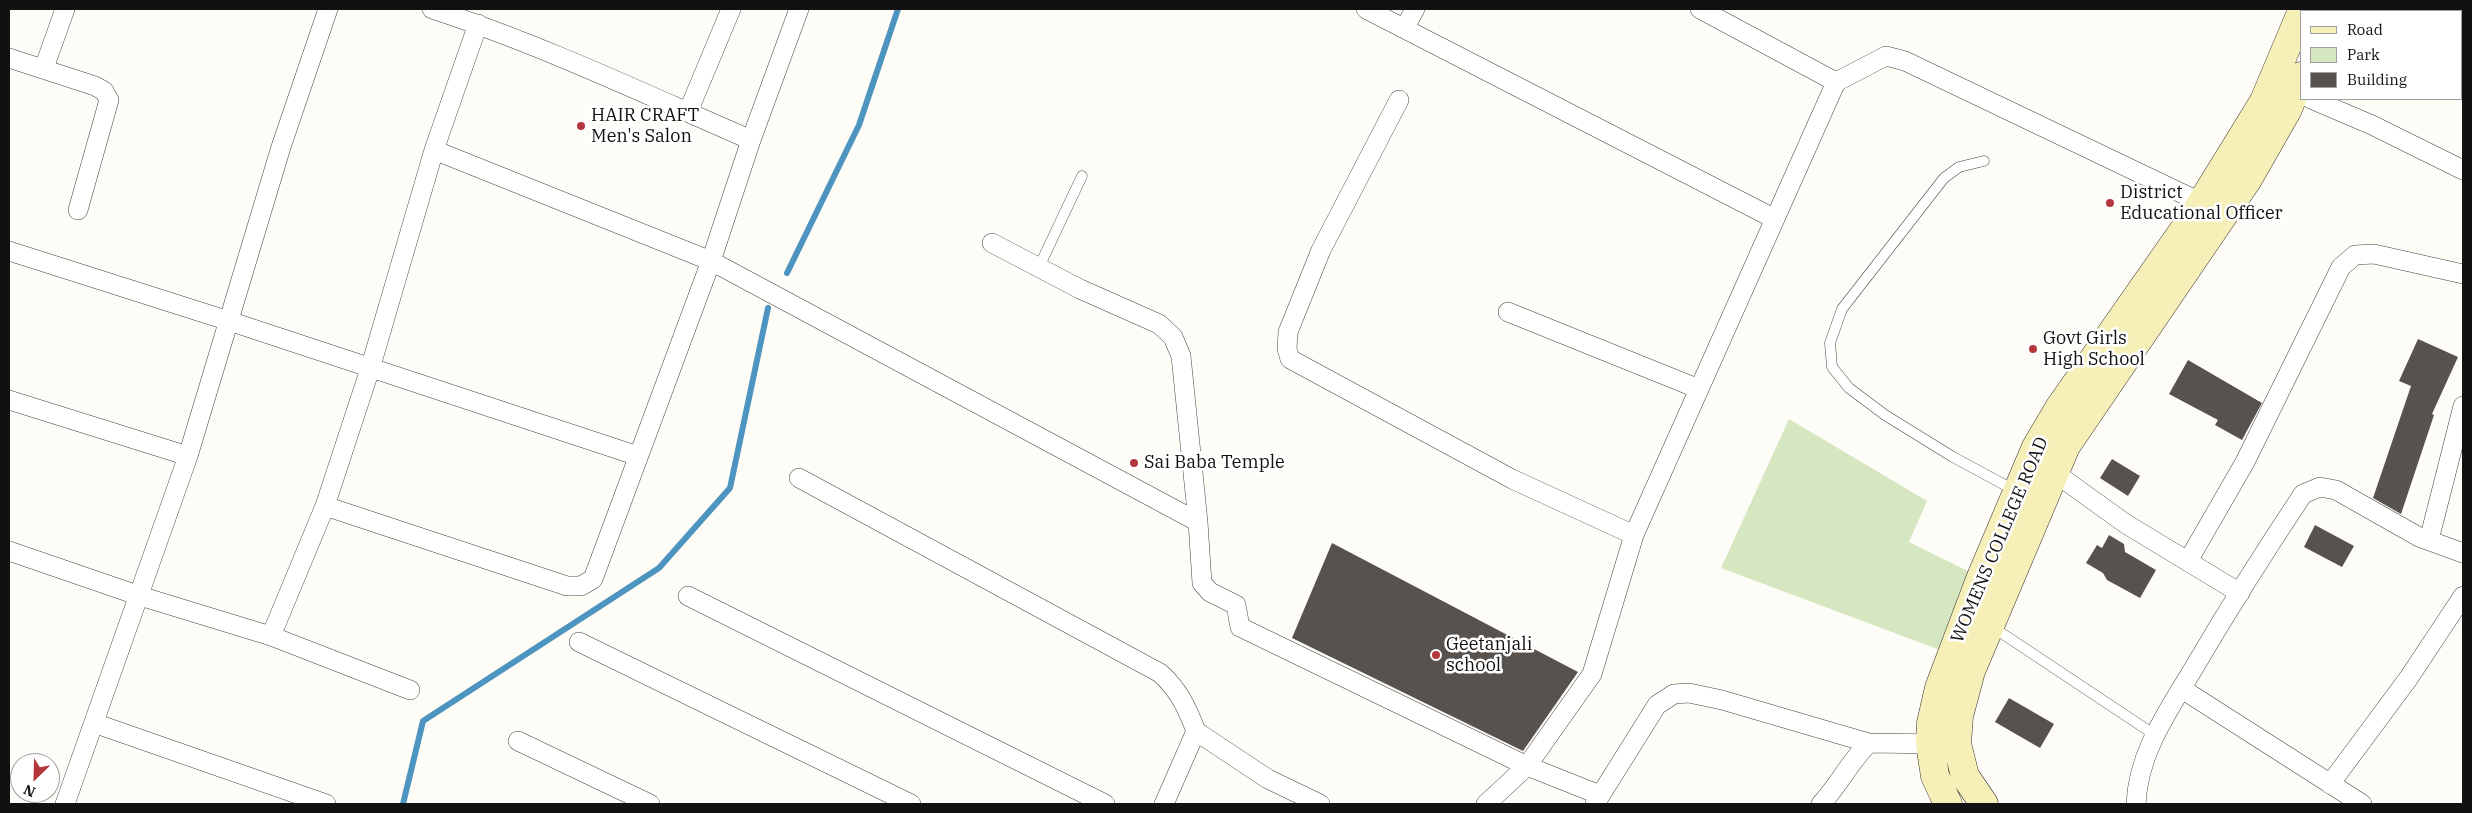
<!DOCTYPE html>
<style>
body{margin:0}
#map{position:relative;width:2472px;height:813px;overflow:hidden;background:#fefcf6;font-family:"IBM Plex Serif",serif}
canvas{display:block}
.frame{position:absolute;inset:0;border:10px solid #111;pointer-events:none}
.legend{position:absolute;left:2300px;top:10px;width:162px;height:90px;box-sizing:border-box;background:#fff;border:1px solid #a0a0a0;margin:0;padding:6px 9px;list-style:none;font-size:15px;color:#111}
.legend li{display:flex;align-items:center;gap:10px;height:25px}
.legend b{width:25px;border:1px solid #a0a0a0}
.north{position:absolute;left:10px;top:753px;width:50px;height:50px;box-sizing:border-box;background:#fff;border:1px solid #a0a0a0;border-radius:50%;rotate:204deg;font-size:14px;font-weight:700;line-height:20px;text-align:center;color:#111}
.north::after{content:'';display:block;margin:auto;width:18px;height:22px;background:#b4363d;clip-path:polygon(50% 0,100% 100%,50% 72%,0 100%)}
</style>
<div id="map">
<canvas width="2472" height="813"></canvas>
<div class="frame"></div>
<ul class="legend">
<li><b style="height:6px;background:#f7efb8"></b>Road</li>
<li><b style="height:14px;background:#d5e6c1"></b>Park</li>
<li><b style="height:14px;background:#58524e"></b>Building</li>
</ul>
<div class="north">N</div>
</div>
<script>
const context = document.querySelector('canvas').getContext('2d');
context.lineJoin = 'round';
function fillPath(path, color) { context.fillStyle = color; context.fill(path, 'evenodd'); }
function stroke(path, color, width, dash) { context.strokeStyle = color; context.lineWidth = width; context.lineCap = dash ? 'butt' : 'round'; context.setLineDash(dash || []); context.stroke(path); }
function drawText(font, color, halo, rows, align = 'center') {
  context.font = font + ' "IBM Plex Serif",serif'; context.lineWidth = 5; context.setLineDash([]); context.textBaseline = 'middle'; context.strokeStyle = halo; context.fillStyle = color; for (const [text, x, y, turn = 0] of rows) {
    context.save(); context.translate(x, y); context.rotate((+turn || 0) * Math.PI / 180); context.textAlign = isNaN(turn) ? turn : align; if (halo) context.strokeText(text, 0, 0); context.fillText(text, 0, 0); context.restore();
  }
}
fillPath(new Path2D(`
 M1789,419l138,82 -18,41 71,35 -24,79 -235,-88z`), '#d5e6c1');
stroke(new Path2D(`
 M787,273l72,-148 39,-116
 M403,804l20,-83 236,-153 71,-80 38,-180`), '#4d94c0', 6);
fillPath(new Path2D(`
 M2418,339l40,18 -26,57 2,1 -33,99 -28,-16 38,-112 -12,-5z
 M2188,360l74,43 -20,37 -27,-15 3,-5 -49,-26z
 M2112,459l28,17 -12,20 -28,-18z
 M2315,525l39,21 -12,21 -38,-20z
 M2109,535l15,9 1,8 31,18 -16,28 -33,-18 -4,-7 -17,-10 11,-18 5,3z
 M1332,543l246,129 -55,79 -231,-113z
 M2009,698l45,26 -14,24 -45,-26z`), '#58524e');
const service = new Path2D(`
 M1984,161l-25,6 -15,11 -102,131 -12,34 2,24 17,21 36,27 68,42 63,34
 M1039,267l43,-91
 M1991,626l164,109`);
const minor = new Path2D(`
 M432,9c110,36 213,85 319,131
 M1366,9l409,210
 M1700,9l136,73
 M2450,9l4,2
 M1405,27l10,-18
 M9,58l86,28 9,5 5,9 -31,110
 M44,68l21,-59
 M2311,99l61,26 91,45
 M1399,100l-78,150 -33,82 -1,17 3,10 222,120 122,56
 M688,112l43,-103
 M434,150l44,-126
 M992,243l88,46 79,35 14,13 8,19 17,166 4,61 8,9 26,13 4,22 287,139 73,29
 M9,251l220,70 409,135
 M1508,312l191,77
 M9,400l179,56
 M2055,473l71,51 114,69
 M799,478l361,195c19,17 27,35 36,58l4,3 68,45 52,25
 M325,506l45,-137 64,-219 277,111 487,261
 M2429,540l34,-134
 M9,551l131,45 131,40 139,54
 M2188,561l57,-99 96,-195 14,-12 19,-1 89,20
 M688,596l417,208
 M271,636l54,-130 242,80h14l12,-7 118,-318 40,-121 48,-131
 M579,642l332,162
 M2182,689l180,115
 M94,723l232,81
 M518,741l132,63
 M2330,784l78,-105 55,-83
 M65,804l123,-348 93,-309 47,-138
 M1164,804l32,-73
 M1486,804l41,-38 65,-92 42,-139 202,-453 50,-26 19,5 297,142
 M1595,804l62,-99 17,-11 15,-1 33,7 147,43
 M1821,804c18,-19 29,-43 48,-61l73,1
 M2136,804c2,-52 33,-94 59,-138 34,-58 70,-115 108,-172l17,-7 16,3 83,47 44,16`);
const secondary = new Path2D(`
 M2328,11l1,-2
 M1948,804l-13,-28 -5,-32 1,-21 8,-35 42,-111 55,-130 23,-39 133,-190 72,-117 37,-88
 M1984,804l-19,-28 -8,-32 2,-28 12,-45 95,-225 182,-267 40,-70 13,-33`);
stroke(service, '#444', 11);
stroke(minor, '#444', 20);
stroke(secondary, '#333', 29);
stroke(service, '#fff', 10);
stroke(minor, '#fff', 19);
stroke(secondary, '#f7efb8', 28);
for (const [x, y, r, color] of [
 [581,126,5,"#b4363d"],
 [2110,203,5,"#b4363d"],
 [2033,349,5,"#b4363d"],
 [1134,463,5,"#b4363d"],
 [1436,655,5,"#b4363d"]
]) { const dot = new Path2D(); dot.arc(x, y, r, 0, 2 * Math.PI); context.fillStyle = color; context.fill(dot); stroke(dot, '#fff', 2); }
drawText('18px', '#111', '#fff', [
 ["HAIR CRAFT",591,116],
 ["Men's Salon",591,137],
 ["District",2120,193],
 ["Educational Officer",2120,214],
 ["Govt Girls",2043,339],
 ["High School",2043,360],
 ["Sai Baba Temple",1144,463],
 ["Geetanjali",1446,645],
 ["school",1446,666]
], 'left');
drawText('18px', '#111', '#fff', [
 ["WOMENS COLLEGE ROAD",2000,540,-67]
]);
</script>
